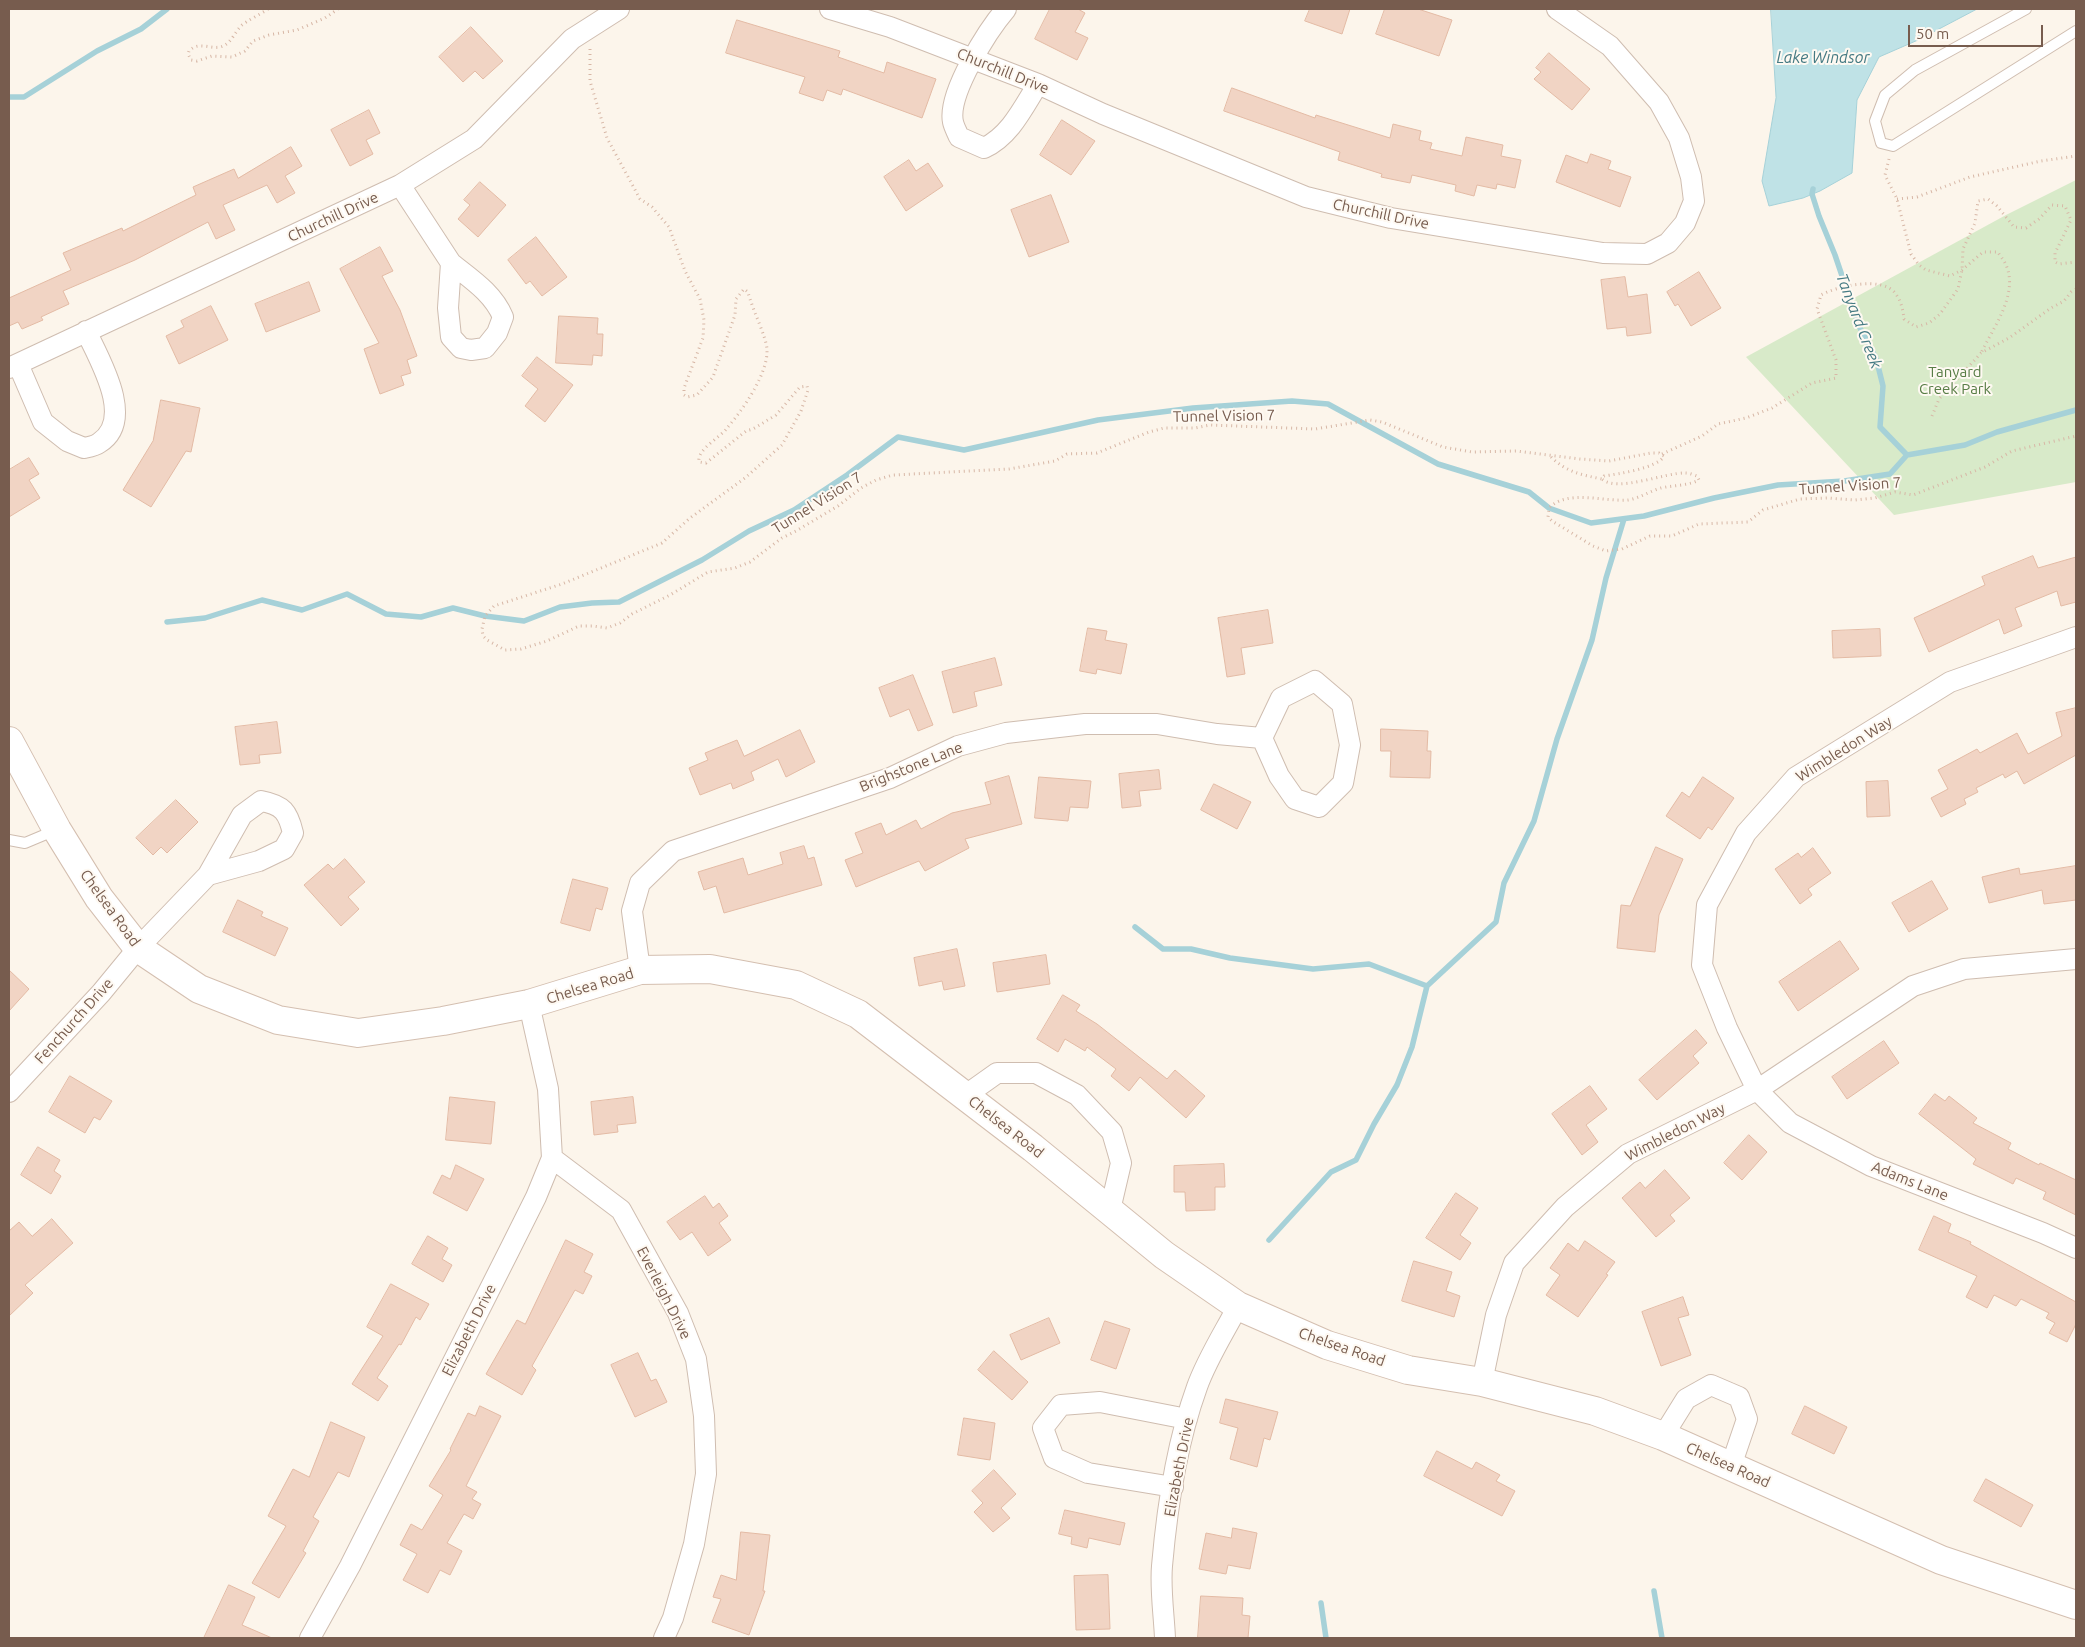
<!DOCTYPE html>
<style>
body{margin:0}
#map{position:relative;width:2085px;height:1647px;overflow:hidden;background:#fcf5eb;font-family:Ubuntu,sans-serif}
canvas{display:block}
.frame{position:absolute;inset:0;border:10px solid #775c4e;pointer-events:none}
.scale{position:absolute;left:1908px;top:25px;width:135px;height:22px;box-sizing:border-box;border:2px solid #775c4e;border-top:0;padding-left:6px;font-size:15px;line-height:18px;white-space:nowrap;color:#775c4e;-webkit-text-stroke:4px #fef9f2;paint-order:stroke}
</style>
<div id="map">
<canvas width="2085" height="1647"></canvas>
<div class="frame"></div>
<div class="scale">50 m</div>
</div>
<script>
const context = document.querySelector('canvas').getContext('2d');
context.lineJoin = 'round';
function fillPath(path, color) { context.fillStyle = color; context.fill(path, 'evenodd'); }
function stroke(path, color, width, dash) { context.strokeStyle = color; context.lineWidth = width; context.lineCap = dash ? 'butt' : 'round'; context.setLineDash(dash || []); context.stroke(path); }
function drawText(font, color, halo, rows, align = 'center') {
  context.font = font + ' Ubuntu,sans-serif'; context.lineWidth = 4; context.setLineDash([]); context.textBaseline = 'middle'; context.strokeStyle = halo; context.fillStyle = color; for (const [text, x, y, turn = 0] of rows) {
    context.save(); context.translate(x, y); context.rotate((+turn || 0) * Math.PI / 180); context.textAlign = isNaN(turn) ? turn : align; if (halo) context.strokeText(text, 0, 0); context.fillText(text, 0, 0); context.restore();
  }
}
fillPath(new Path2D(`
 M2076,180v302l-182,33 -148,-158 260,-142z`), '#d8eac9');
const water = new Path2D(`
 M1771,9h206l-59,31 -39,17 -22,43 -5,73 -32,18 -17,7 -34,8 -7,-25 14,-83z`);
fillPath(water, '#bfe2e6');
stroke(water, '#a6d1d8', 1);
stroke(new Path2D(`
 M9,97h15l73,-46 44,-22 26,-20
 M1813,189l-1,5 7,22 16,39 24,71 17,32 7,28 -3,41 27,28 58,-10 32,-13 79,-22
 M167,622l38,-4 57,-18 40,10 45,-16 39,20 35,3 32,-9 32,8 39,5 36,-14 32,-4 27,-1 83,-42 47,-29 45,-21 53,-35 51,-38 66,13 134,-30 95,-12 99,-7 36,3 110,60 91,28 20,16 42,15 53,-7 70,-18 64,-13 66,-4 46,-7 17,-19
 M1135,927l28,22h28l39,9 83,11 56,-5 58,22
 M1269,1240l62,-68 25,-12 18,-36 23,-39 15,-38 15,-61 69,-64 8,-39 30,-62 23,-82 35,-99 14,-62 18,-59
 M1654,1591l8,47
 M1321,1603l5,35`), '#a6d1d8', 5.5);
const building = new Path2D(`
 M1050,9h28l7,4 -10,19 13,6 -11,22 -42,-21z
 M1310,9h40l-8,25 -37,-13z
 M1385,9h33l34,11 -13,36 -63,-22z
 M737,20l103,31 -2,6 46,16 3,-11 49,17 -14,39 -79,-29 -2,6 -14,-5 -4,11 -24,-8 6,-16 -79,-24z
 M471,27l32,34 -20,18 -8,-8 -12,11 -24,-25z
 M1549,53l41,36 -18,21 -38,-31 7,-7 -5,-4z
 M1232,88l83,30 1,-3 74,23 3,-14 28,7 -2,9 13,3 -2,6 32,7 4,-19 37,8 -2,11 20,4 -6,28 -18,-4 -1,5 -19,-4 -3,11 -19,-5 1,-6 -44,-10 -2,8 -29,-6 1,-3 -44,-14 2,-8 -116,-41z
 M369,110l11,23 -14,7 7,14 -23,12 -19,-36z
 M1062,120l33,21 -24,34 -31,-20z
 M291,147l11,19 -17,10 10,17 -18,10 -10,-18 -44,20 12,25 -19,9 -8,-17 -73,38 -72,31 6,13 -28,13 2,3 -21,9 -4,-7 -9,4v-28l62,-28 -8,-17 59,-25 1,3 73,-36 -3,-8 41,-18 4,9z
 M1591,154l20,7 -3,8 23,8 -11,30 -64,-25 10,-27 21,8z
 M909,160l7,11 12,-8 15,23 -37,25 -22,-34z
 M480,182l26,23 -28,32 -20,-18 12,-14 -6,-5z
 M1051,195l18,47 -40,15 -18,-47z
 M536,237l31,40 -25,19 -12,-15 -4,3 -18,-24z
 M380,247l13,24 -11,5 18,34 17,46 -10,4 4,13 -10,3 3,9 -24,9 -16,-45 15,-6 -39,-74z
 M1699,272l22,36 -30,18 -13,-22 -3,2 -8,-14z
 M1625,277l3,20 19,-3 4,39 -24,3 -1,-9 -19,2 -6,-49z
 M309,282l11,29 -54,21 -11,-28z
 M211,306l17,34 -49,24 -13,-28 18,-9 -3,-6z
 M559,316l39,2 -1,16h6l-1,22 -9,-1 -1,10 -36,-2z
 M537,357l36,28 -28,37 -20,-16 13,-17 -16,-13z
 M161,400l39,8 -9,44 -5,-1 -35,56 -28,-17 30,-49z
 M29,458l10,16 -10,6 11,18 -31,19v-47z
 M2033,556l5,12 38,-11v45l-15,4 -4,-15 -42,17 7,18 -18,8 -5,-15 -70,33 -15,-34 71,-33 -3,-8z
 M1268,610l5,33 -32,5 4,26 -18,3 -9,-59z
 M1088,628l19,3 -2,9 22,4 -6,30 -24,-5 -1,5 -16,-3z
 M1880,629l1,27 -48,2 -1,-27z
 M995,658l7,27 -28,7 3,14 -24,7 -11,-41z
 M913,675l20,50 -15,6 -9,-22 -19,8 -11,-29z
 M2076,708v47l-52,29 -7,-13 -12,7 -2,-4 -27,14 2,4 -14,7 2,5 -25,13 -10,-19 17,-9 -10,-19 39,-21 3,4 37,-20 11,21 34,-18 -6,-23z
 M277,722l4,31 -22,2 1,8 -20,2 -5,-38z
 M1381,729l47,2 -1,20h4l-1,27 -40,-1 1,-26h-10z
 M800,730l15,32 -29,15 -8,-18 -27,13 3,8 -21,9 -2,-6 -31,12 -11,-27 19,-8 -3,-7 32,-13 7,16z
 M1159,770l2,19 -22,2 2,15 -19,2 -3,-34z
 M1009,776l13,48 -57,15 4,9 -44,23 -6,-10 -63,26 -11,-27 18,-7 -8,-20 26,-10 5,12 30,-15 5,9 31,-16 39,-9 -6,-21z
 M1039,777l52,4 -3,27 -18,-1 -2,14 -33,-3z
 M1703,777l31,21 -22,32 -4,-3 -8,12 -34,-23 16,-24 7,5z
 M1888,781l2,35 -23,1 -1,-35z
 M1214,784l37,18 -14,27 -36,-19z
 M176,800l22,22 -31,31 -6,-6 -8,8 -17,-17z
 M804,846l4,13 6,-2 8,28 -98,28 -8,-27 -12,4 -6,-18 45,-14 5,17 35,-11 -3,-11z
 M1656,847l27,12 -24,56 -4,37 -38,-4 4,-43 9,1z
 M1813,848l18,25 -23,16 4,6 -12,9 -25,-35 23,-16 3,4z
 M345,859l20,23 -17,15 11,12 -18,17 -37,-41 24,-21 5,5z
 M2076,866v34l-32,4 -2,-14 -53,13 -7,-26 37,-9 1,6z
 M573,879l35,9 -6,22 -6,-2 -6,23 -29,-8z
 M1932,881l16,28 -39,23 -17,-29z
 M238,900l25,12 -2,4 27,12 -13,28 -52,-24z
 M1840,941l19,28 -61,42 -19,-29z
 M957,949l8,37 -21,4 -2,-9 -23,5 -5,-28z
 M1046,955l4,29 -53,8 -4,-29z
 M9,970l20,19 -20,22z
 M1063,995l17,10 -4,6 21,13 70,55 8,-9 30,26 -19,22 -46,-41 -11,14 -18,-15 5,-7 -29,-22 -2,4 -20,-12 -7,13 -21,-13z
 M1696,1030l11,13 -14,13 6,7 -42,37 -18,-20z
 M1884,1041l15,22 -52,36 -15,-22z
 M70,1076l42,25 -12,19 -6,-3 -9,16 -36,-21z
 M1590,1086l17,23 -21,16 12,17 -16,13 -30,-41z
 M1935,1094l10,7 4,-5 28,22 -4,5 38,20 -3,6 31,16 1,-2 36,17v35l-33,-16 3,-7 -30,-14 -3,6 -40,-20 3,-5 -57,-45z
 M450,1097l45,5 -4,42 -45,-4z
 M633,1097l3,26 -19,2 1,7 -24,3 -3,-33z
 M1749,1135l18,17 -25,28 -18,-17z
 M38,1147l22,13 -6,11 7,5 -10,18 -30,-19z
 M1224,1164l1,23h-10v23l-29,1 -1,-19h-11v-26z
 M456,1165l28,14 -17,32 -34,-18 9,-18 8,4z
 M1665,1170l25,28 -20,17 5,6 -19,16 -34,-39 18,-16 5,6z
 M1456,1193l22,15 -18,27 11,8 -11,17 -34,-22z
 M705,1196l8,12 6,-5 9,13 -9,7 12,17 -23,16 -16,-24 -12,8 -13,-18z
 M1934,1216l17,8 -3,8 23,10 -1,2 106,58v22l-9,18 -18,-9 6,-10 -9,-5 3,-5 -28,-14 -5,7 -22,-11 -7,13 -21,-11 11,-21 -58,-26z
 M52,1219l21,24 -48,42 8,8 -24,23v-85l10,-9 13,14z
 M428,1236l20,12 -6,11 10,6 -9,17 -31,-18z
 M566,1240l27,14 -9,18 8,4 -9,18 -8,-4 -43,76 4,4 -14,25 -36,-21 31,-54 8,4z
 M1585,1241l30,21 -9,12 2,1 -30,42 -32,-22 14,-20 -10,-7 18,-25 10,8z
 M1414,1261l38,11 -6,19 14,5 -6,21 -52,-16z
 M391,1284l38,20 -9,16 -4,-3 -15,28 -2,-1 -22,34 11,8 -10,15 -26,-17 31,-48 -16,-9z
 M1683,1297l6,18 -11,3 13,37 -30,11 -19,-54z
 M1049,1318l11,25 -39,17 -11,-25z
 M1105,1321l25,8 -14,40 -25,-9z
 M994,1351l34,31 -16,18 -34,-30z
 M638,1353l13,28 5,-2 11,23 -32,15 -24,-52z
 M1226,1399l52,13 -8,28 -6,-2 -7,29 -27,-8 8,-31 -18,-5z
 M480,1406l21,10 -35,70 11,6 -5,7 9,5 -8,15 -9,-5 -17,29 15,8 -12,24 -10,-5 -12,23 -25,-13 14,-26 -17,-9 11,-21 11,6 21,-35 -14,-9 22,-36 -1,-1 18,-36 7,3z
 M1805,1406l42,21 -13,27 -42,-20z
 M964,1418l31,5 -5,37 -32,-5z
 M331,1422l34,15 -16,40 -11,-5 -25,45 6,4 -16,30 3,2 -27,45 -27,-15 34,-57 -18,-10 25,-47 16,8z
 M1437,1451l35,18 4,-7 24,13 -4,6 19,10 -13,25 -78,-40z
 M994,1470l22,24 -15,14 9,10 -17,14 -19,-20 9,-9 -11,-12z
 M1986,1479l47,26 -12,22 -47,-26z
 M1065,1510l60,13 -5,22 -31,-7 -2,10 -16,-4 1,-7 -13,-3z
 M1233,1528l24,5 -7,36 -22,-4 -2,9 -27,-5 7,-36 25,5z
 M741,1532l29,3 -7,56h2l-16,44 -37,-13 9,-23 -8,-2 8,-22 15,5z
 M1108,1575l2,54 -34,1 -2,-54z
 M229,1585l26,12 -13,28 30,13h-68z
 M1201,1596l42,2 -1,17 8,1 -2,22h-50z`);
fillPath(building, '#f1d4c4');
stroke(building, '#e3baa4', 1);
const lane = new Path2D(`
 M2026,9l-111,61 -30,25 -10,26 6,22 12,3 183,-115
 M9,840l16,3 31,-13`);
const street = new Path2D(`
 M830,9l60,18 148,57 65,30 203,83 85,21 212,35 44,1 21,-11 17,-20 9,-22 -3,-24 -12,-39 -20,-36 -49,-56 -53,-37
 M1006,9c-18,21 -59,85 -53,113 1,5 4,10 6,15l25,11c26,-12 39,-40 54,-64
 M400,185l51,78 -3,45 3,29 10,11 10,2 14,-2 12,-15 6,-16c-10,-24 -32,-38 -52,-54
 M18,364l25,58 24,19 17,7c5,-1 11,-2 15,-5 37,-23 0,-84 -13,-112
 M9,368l391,-183 74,-46 98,-100 47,-30
 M2076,637l-126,45 -154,95 -50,56 -39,72 -5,60 25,63 30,62 156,-104 51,-17 112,-10
 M640,970l-8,-59 8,-28 33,-32 217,-73 68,-32 48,-13 79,-9h72l60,10 45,4 17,38 16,23 24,8 24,-24 7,-38 -8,-41 -27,-23 -34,17 -19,40
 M9,1092l92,-99 37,-45 70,-73 51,-14 25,-12 9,-16c-5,-21 -10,-28 -32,-32l-19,14 -34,60
 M966,1095l31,-22h39l41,22 35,37 9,31 -11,47
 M552,1158l69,52 57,103 18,46 8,57 2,58 -12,70 -21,74 -9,20
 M1482,1382l14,-67 18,-52 51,-56 63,-53 129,-64 33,33 81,43 172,67 33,15
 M1663,1436l23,-37 25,-14 28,12 8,22 -16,47
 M1173,1487l-85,-14 -34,-15 -11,-30 18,-23 39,-3 87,17
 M310,1638l40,-72 160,-317 26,-52 16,-39 -4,-69 -19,-85
 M1165,1638c-1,-23 -5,-49 -3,-72 5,-58 15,-124 35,-179 10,-28 27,-54 41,-81`);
const secondary = new Path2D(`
 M9,741l48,89 42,68 39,50 61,41 79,31 80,13 85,-12 86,-17 111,-34 70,-1 86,16 62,29 175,134 131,107 74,51 89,39 81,25 74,12 113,29 68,25 278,124 135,45`);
stroke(lane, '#cfbdb0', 12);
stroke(street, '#cfbdb0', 22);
stroke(secondary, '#d4bfb0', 30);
stroke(new Path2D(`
 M268,9c-7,5 -22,12 -27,17 -6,6 -10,17 -18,20 -11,5 -24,-6 -34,5l-1,3 3,6 6,1 15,-5 20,1 13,-6 8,-10 16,-6 28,-5 28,-12 13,-9
 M590,49v32l17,57 33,61 12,8 17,20 16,44 15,28 4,21 -1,18 -19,50v7l3,2 10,-2 16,-18 22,-62 1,-16 8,-10 4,3c4,17 19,46 19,58 1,24 -25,61 -40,78 -7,10 -30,21 -28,34l7,1 40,-32 7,-2 23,-14 24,-28 7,-1 1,4 -7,21 -19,34 -37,33 -55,40 -28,25 -100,41 -68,22 -9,10 -3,13 1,7 4,4 18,10 16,-1 26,-8 32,-15h14l14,2 13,-5 12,-9 38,-19 38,-23 27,-4 15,-6 32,-24 14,-7 42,-25 23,-18 15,-8 17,-5 116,-6 46,-8 12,-7 30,-1 52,-21 15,-4h31l15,-3 105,4 55,-9 12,2 61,25 29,5 44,-1 64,8 29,2 42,-8h8l5,3c-6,12 -46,18 -60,20l-2,3c15,14 64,-7 84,-6 4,0 8,2 11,3l2,4c-12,6 -25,5 -38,8 -11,3 -21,10 -33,12 -24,2 -61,-11 -79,8l-1,9 4,4 41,25 13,5 16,-2 28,-13h22l27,-12 49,-2 15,-12 37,-11 27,-1 28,2 20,-2 20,-6 18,3 72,-28 27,-16 64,-15
 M1889,159l-4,16 12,24 14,55 8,11 7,5 24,6 12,-6 21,-18h15c2,4 6,8 8,13 13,29 -13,63 -25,88
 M1897,199l20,-2 53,-20 71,-16 35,-5
 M1932,416l7,-17 42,-46 28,-15 42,-30 13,-7 7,-9 5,-3
 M1662,454l40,-18 16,-12 28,-6 26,-10 40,-25 24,-5v-18l-19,-51 4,-14c16,-9 61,-19 74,-2 6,7 8,17 9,26l12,8 13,-4 11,-9 18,-25 4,-19 1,-21 12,-26 3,-22 10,-2 9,7 17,21 12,1 13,-9 13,-14 13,1 6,14 -16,33v9l4,2 17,-2
 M1551,457c15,15 31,18 51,22`), '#d7b7a6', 3, [1, 4]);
stroke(lane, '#fff', 10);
stroke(street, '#fff', 20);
stroke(secondary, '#fff', 28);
drawText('15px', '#775c4e', '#fef9f2', [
 ["Churchill Drive",1003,71,22],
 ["Churchill Drive",1381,214,12],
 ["Churchill Drive",333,217,-25],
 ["Tunnel Vision 7",1224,416,-1],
 ["Tunnel Vision 7",1850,486,-4],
 ["Tunnel Vision 7",817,503,-32],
 ["Wimbledon Way",1844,749,-32],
 ["Brighstone Lane",911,767,-22],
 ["Chelsea Road",110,908,54],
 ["Chelsea Road",590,986,-17],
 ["Fenchurch Drive",74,1021,-48],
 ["Chelsea Road",1006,1127,38],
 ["Wimbledon Way",1675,1132,-27],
 ["Adams Lane",1910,1181,22],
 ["Everleigh Drive",664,1293,63],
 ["Elizabeth Drive",469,1330,-63],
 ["Chelsea Road",1342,1347,19],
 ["Chelsea Road",1728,1465,24],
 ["Elizabeth Drive",1179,1467,-79]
]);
drawText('15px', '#587d46', '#fef9f2', [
 ["Tanyard",1955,372],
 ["Creek Park",1955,389]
]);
drawText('italic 16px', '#457a83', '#fef9f2', [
 ["Lake Windsor",1823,58],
 ["Tanyard Creek",1859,321,69]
]);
</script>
